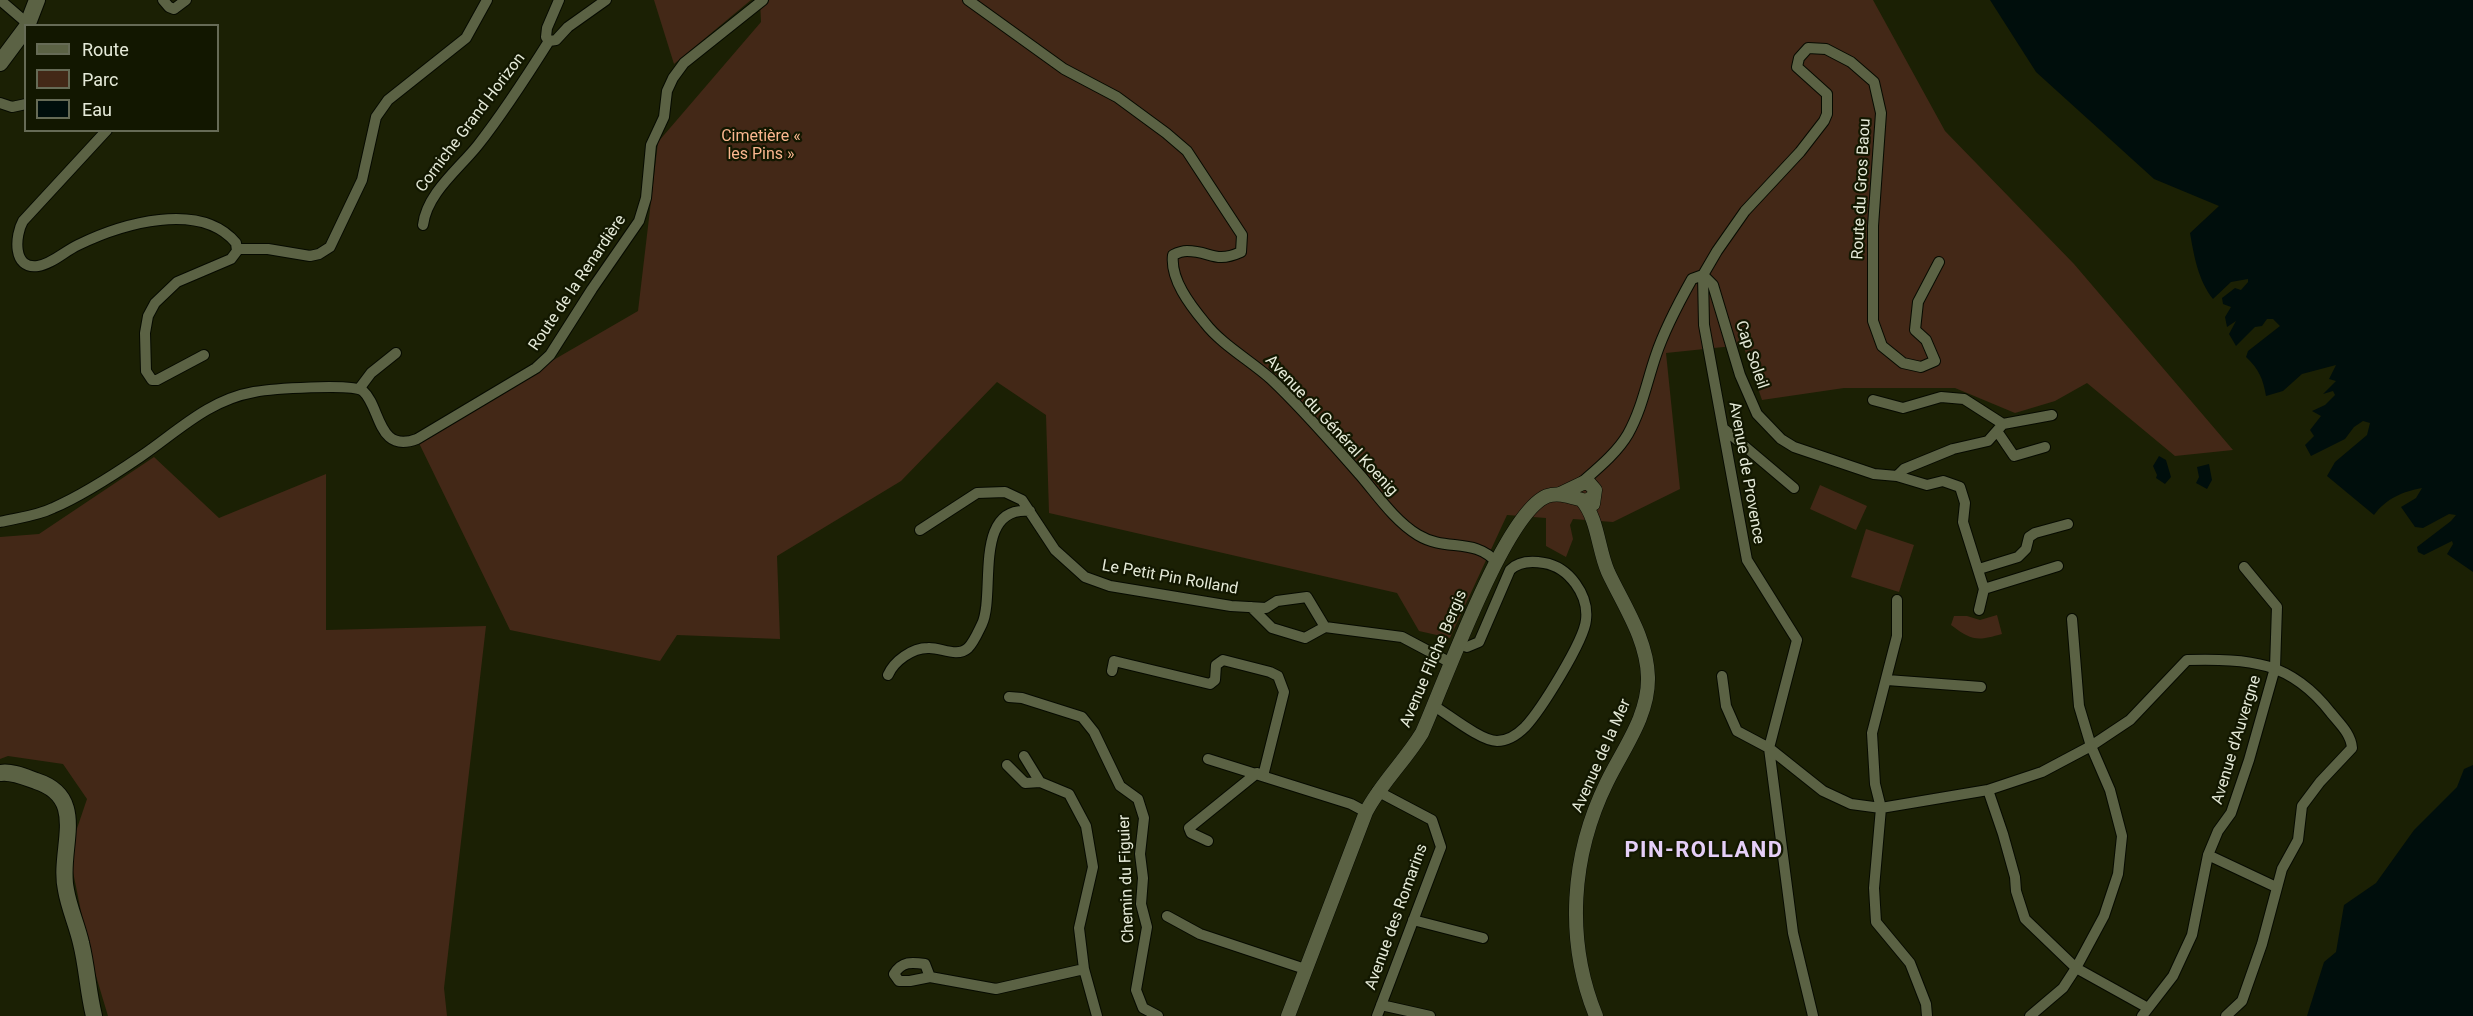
<!DOCTYPE html>
<meta charset="utf-8">
<style>
body{margin:0}
#map{position:relative;width:2473px;height:1016px;overflow:hidden;background:#1b2004;font-family:Roboto,sans-serif}
canvas{display:block}
.legend{position:absolute;left:24px;top:24px;width:195px;height:108px;box-sizing:border-box;background:#121700;border:2px solid #666b56;margin:0;padding:8px 10px;list-style:none;font-size:18px;color:#e5ead8}
.legend li{display:flex;align-items:center;gap:12px;height:30px}
.legend b{width:30px;border:2px solid #666b56}
</style>
<div id="map">
<canvas width="2473" height="1016"></canvas>
<ul class="legend">
<li><b style="height:8px;background:#5b6244"></b>Route</li>
<li><b style="height:16px;background:#432817"></b>Parc</li>
<li><b style="height:16px;background:#000e0c"></b>Eau</li>
</ul>
</div>
<script>
const context = document.querySelector('canvas').getContext('2d');
context.lineJoin = 'round';
function fillPath(path, color) { context.fillStyle = color; context.fill(path, 'evenodd'); }
function stroke(path, color, width, dash) { context.strokeStyle = color; context.lineWidth = width; context.lineCap = dash ? 'butt' : 'round'; context.setLineDash(dash || []); context.stroke(path); }
function drawText(font, color, halo, rows, align = 'center') {
  context.font = font + ' Roboto,sans-serif'; context.lineWidth = 4.5; context.setLineDash([]); context.textBaseline = 'middle'; context.strokeStyle = halo; context.fillStyle = color; for (const [text, x, y, turn = 0] of rows) {
    context.save(); context.translate(x, y); context.rotate((+turn || 0) * Math.PI / 180); context.textAlign = isNaN(turn) ? turn : align; if (halo) context.strokeText(text, 0, 0); context.fillText(text, 0, 0); context.restore();
  }
}
fillPath(new Path2D(`
 M654,0h97l-77,64z
 M760,0h1113l72,131 129,133 159,186 -58,6 -88,-73 -32,18 -40,12 -60,-25h-111l-82,12 -19,-55 -77,8 14,136 -67,33 -40,-3 -3,6 3,14 -7,18 -20,-11v-28l-39,-3 -57,123 -31,-7 -22,-38 -348,-80 -3,-98 -49,-33 -96,99 -124,75 3,83 -103,-4 -17,26 -150,-31 -93,-191 221,-128 20,-169 103,-120z
 M154,457l65,61 107,-44v156l160,-4 -42,362 3,28h-339l-18,-60 -21,-104 18,-53 -24,-35 -55,-8 -8,3v-222l39,-3z
 M1820,485l47,21 -11,24 -46,-21z
 M1866,529l48,16 -15,47 -48,-15z
 M1997,615l5,19c-25,7 -30,7 -51,-9l3,-9h13l13,4z`), '#432817');
fillPath(new Path2D(`
 M1990,0h483v572l-26,-18 6,-10 -1,-3 -28,14 -6,-3 -1,-5 34,-26 5,-6 -7,-1 -26,14 -8,-1 -14,-20 15,-9 6,-10c-20,4 -35,10 -48,27l-47,-39 8,-14 32,-27 3,-12 -7,-2 -9,6 -9,12 -34,17 -6,-11 9,-9 -4,-6 11,-14 -9,-5 13,-6 10,-10 -2,-4 -10,3 13,-13 -7,-2 7,-14 -34,9 -19,17 -17,5c-3,-17 -7,-27 -20,-39l2,-6 32,-25 -7,-7h-6l-5,7 -7,1 -19,19 -7,-12 7,-13 -9,6 -2,-10 6,-10 -8,-3 -1,-6 13,-10 6,2 7,-8v-3l-17,3 -18,17c-15,-19 -19,-43 -23,-66l29,-27 -65,-27 -118,-107z
 M2159,456l7,4 5,17 -6,7 -9,-6 1,-3 -4,-9z
 M2209,464l3,16 -5,9 -11,-6 3,-6 -2,-10z
 M2473,765v251h-166l17,-54 12,-10 8,-47 32,-22 38,-53 43,-43 7,-18z`), '#000e0c');
const minor = new Path2D(`
 M0,0l28,24
 M163,0l6,7 5,2 12,-9
 M559,0l-12,28 -1,9 3,4 7,-1 12,-13 38,-27
 M968,0l96,69 53,28 49,36 21,18 55,84 -1,17c-27,12 -30,-1 -54,-1 -4,0 -10,2 -14,4 -3,24 17,50 32,68 16,21 46,38 66,56 32,30 61,64 90,97 17,20 34,45 57,59 28,17 57,2 79,28
 M0,103l12,4 14,-3
 M107,130l-84,91c-8,14 -11,49 15,45 14,-2 27,-15 40,-21 43,-21 122,-45 158,-2l1,8 -6,8 -54,23 -22,21 -7,13 -3,17 1,38 6,9h5l47,-25
 M423,225c4,-32 36,-56 55,-80 26,-33 49,-69 71,-104
 M237,249h31l42,7 9,-2 11,-7 32,-67 14,-63 12,-17 78,-62 21,-38
 M1703,275l10,10 27,90 17,39 24,25 13,8 80,27 23,2 30,9 16,-4 17,6 5,16 -2,19 21,67 74,-23
 M359,389l12,-16 25,-20
 M1873,400l30,8 38,-11 23,2 39,25 -15,17 -35,8 -49,20 -7,7
 M2003,424l49,-9
 M1723,428l71,60
 M1997,431l17,25 31,-9
 M1580,484c17,-15 37,-31 48,-50 14,-25 19,-53 28,-79 9,-27 22,-51 36,-76l11,-4
 M0,522c17,-4 37,-6 53,-14 28,-12 62,-34 87,-51 37,-25 68,-57 114,-65 16,-3 99,-9 109,-1 18,16 14,63 54,48l119,-71 14,-13 42,-66 47,-68 7,-23 5,-53 13,-28 3,-26 6,-13 11,-15 79,-63
 M920,530l57,-37 28,-1 17,8 33,50 30,27 25,9 121,20 35,2 11,-7 30,-4 18,30
 M1979,569l39,-12 8,-8 3,-12 6,-4 33,-9
 M1897,600v36l-25,97 3,51 6,24 -7,80 2,34 34,41 16,41 1,12
 M1251,607l21,21 33,10 20,-11 77,10 49,26
 M1979,610l5,-21
 M1112,671l2,-10 96,23 5,-4 1,-15 7,-5 47,12 8,4 6,16 -21,84
 M888,675c6,-14 24,-27 40,-27 12,-1 29,10 40,0 6,-6 10,-16 14,-24 14,-30 -10,-119 48,-113
 M1722,676l4,30 11,25 32,17 54,43 28,13 30,4 107,-18 54,-18 49,-26 39,-26 57,-60c63,-1 103,0 144,53 9,11 20,21 21,35l-32,34 -18,24 -4,34 -16,29 -20,75 -20,57 -16,15
 M1887,680l94,7
 M1009,697l13,1 60,19 12,15 26,54 18,13 6,19 -4,36 3,24 -2,26 6,23 -11,63 7,18 15,8
 M1434,706c15,9 47,35 63,35 11,0 21,-7 28,-14 16,-17 59,-86 61,-107 3,-25 -17,-53 -42,-57 -11,-2 -25,-2 -34,7l-31,72 -12,5 -9,-4
 M1024,756l16,26 29,12 17,32 7,41 -14,61 5,41 13,47
 M1208,759l143,45 15,8
 M1007,765l18,18 15,-1
 M1988,790l15,44 12,43 1,14 9,28 51,49 72,40
 M1377,791l55,29 9,27 -64,169
 M1208,841l-17,-8 -2,-5 68,-55
 M2208,855l68,32
 M1167,916l33,18 105,35
 M1413,920l70,18
 M930,977l-5,-13c-13,-2 -23,-3 -31,10l5,7h11l20,-4 66,12 88,-20
 M1381,1005l49,11
 M1813,1016l-20,-83 -24,-185 28,-108 -50,-80 -43,-235 -1,-50 14,-24 28,-40 55,-59 24,-31 3,-7v-20l-30,-27 2,-9 9,-10 18,1 25,13 23,20 7,31 -8,113v95l9,25 21,17 18,4 14,-6 -9,-21 -11,-10 3,-28 21,-40
 M2030,1016l33,-28 13,-20 28,-52 14,-42 4,-38 -12,-46 -19,-44 -12,-40 -7,-87
 M2142,1016l31,-40 19,-41 16,-80 10,-24 13,-18 18,-53 26,-92 2,-61 -33,-40`);
const tertiary = new Path2D(`
 M1560,494l23,-11h6l6,7 -2,14
 M1582,500c16,19 16,49 26,72 16,34 39,67 40,105 1,39 -25,72 -41,105 -36,73 -42,158 -11,234
 M1288,1016l78,-204c15,-29 39,-51 56,-79 21,-46 82,-220 125,-237 14,-5 28,3 40,5l7,-5`);
const secondary = new Path2D(`
 M27,26l10,-26
 M0,63l26,-35
 M0,773c12,-2 25,4 36,8 54,17 21,69 30,109 3,18 11,35 15,53 6,24 7,49 13,73`);
stroke(minor, '#060a00', 12);
stroke(tertiary, '#060a00', 15);
stroke(secondary, '#060a00', 18);
stroke(minor, '#5b6244', 10);
stroke(tertiary, '#5b6244', 14);
stroke(secondary, '#5b6244', 16);
drawText('16px', '#e5ead8', '#121700', [
 ["Corniche Grand Horizon",471,123,-53],
 ["Route du Gros Baou",1862,189,-87],
 ["Route de la Renardière",578,283,-56],
 ["Cap Soleil",1751,355,71],
 ["Avenue du Général Koenig",1331,426,47],
 ["Avenue de Provence",1746,473,80],
 ["Le Petit Pin Rolland",1170,578,10],
 ["Avenue Fliche Bergis",1434,659,-67],
 ["Avenue d'Auvergne",2237,740,-73],
 ["Avenue de la Mer",1602,756,-66],
 ["Chemin du Figuier",1127,879,-92],
 ["Avenue des Romarins",1397,917,-70]
]);
drawText('16px', '#fbb78f', '#121700', [
 ["Cimetière «",761,137],
 ["les Pins »",761,155]
]);
context.letterSpacing = '1.5px';
drawText('bold 22px', '#e5cff8', '#121700', [
 ["PIN-ROLLAND",1704,851]
]);
context.letterSpacing = '0px';
</script>
